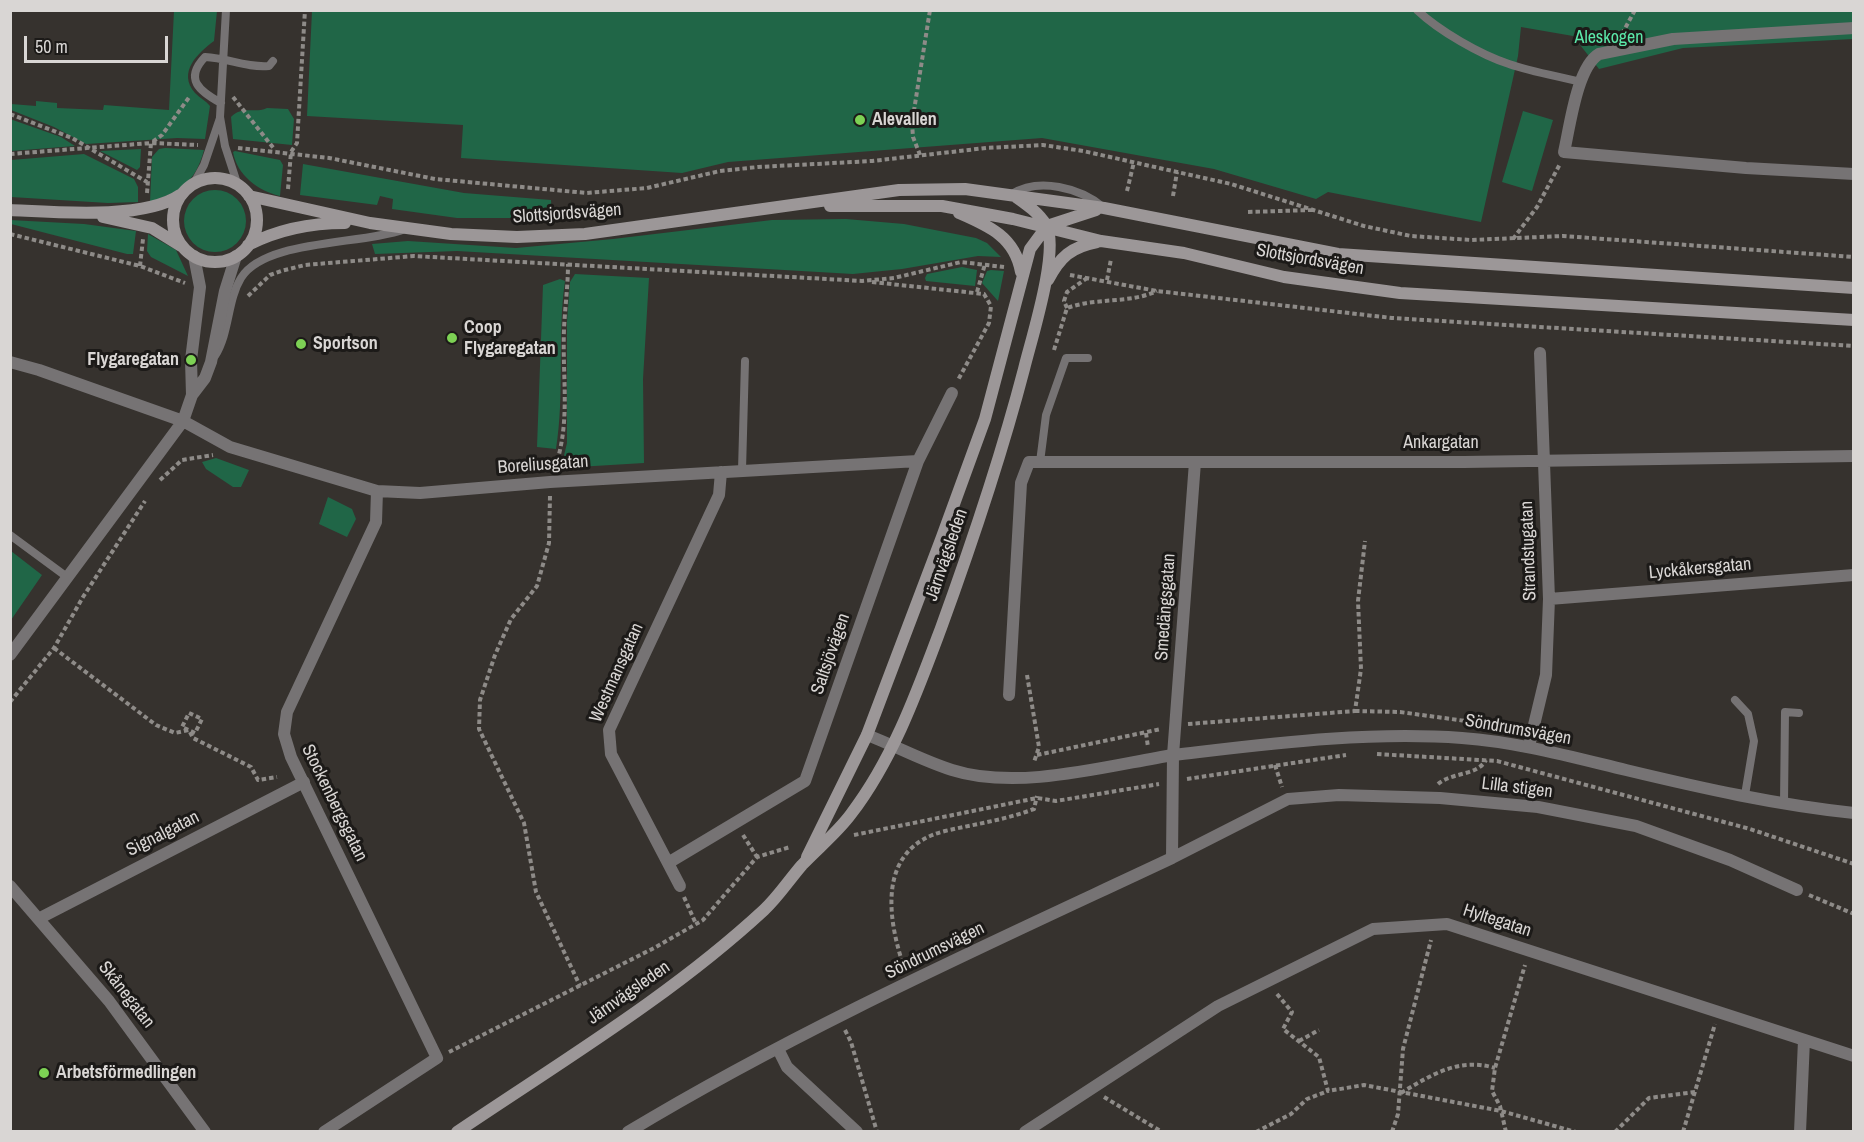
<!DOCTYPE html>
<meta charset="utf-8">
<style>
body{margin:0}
#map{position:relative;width:1864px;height:1142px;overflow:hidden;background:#36322e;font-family:"Archivo Narrow",sans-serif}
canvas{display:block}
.frame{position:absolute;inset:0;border:12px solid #d9d6d4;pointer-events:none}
.scale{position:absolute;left:24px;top:36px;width:144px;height:27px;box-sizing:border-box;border:3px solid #d9d6d4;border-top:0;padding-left:8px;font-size:18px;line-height:21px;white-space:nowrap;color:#d9d6d4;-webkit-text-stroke:4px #1c1a18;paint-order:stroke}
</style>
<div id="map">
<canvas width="1864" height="1142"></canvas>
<div class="frame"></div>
<div class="scale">50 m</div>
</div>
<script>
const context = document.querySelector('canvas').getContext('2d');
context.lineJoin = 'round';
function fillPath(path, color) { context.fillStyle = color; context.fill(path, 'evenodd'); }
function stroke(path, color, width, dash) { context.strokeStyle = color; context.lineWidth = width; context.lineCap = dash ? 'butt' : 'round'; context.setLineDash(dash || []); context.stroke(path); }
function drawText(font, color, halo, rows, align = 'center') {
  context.font = font + ' "Archivo Narrow",sans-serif'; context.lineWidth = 6; context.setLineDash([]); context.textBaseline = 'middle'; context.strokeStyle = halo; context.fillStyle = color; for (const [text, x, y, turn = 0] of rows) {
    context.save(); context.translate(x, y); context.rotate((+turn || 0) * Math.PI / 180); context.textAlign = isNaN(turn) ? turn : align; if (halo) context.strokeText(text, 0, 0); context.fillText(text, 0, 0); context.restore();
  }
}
fillPath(new Path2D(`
 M174,11h43l-3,30c-16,12 -37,31 -19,52 5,5 11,8 15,13l-5,33 -28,-1 -91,6 -32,-17 -43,-17v-6l25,2v-5l21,2v5l46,2 1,-5 65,5z
 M312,11h1541v28l-170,9 -84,21 -26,-33 -52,-9 -3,29 -37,166 -153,-30 -12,7 -102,-30 -172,-31 -314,24 -46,11 -221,-15 2,-33 -156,-9z
 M267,108l21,1 6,10 -2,26 -59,-6 -2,-22c11,-12 24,-3 36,-9z
 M1523,111l30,9 -21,71 -30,-9z
 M10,119l51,18 14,9 -64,5z
 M165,148l39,2c-9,33 -23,41 -54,52l2,-45 7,-8z
 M141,149l-1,18 -3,3 -37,-19z
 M235,151l45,9 3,5 -3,31c-22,-5 -43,-21 -47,-44z
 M84,154l50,25 4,8v15l-30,1 -97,-6v-37z
 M303,164l161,29 87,7 1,18h-95l-65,-9 1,-10 -13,-3 -3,9 -77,-10z
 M184 221a31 31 0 1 1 62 0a31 31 0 1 1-62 0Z
 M846,219l58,5 72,14 11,5 14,14 -23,-1 -76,13 -49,5 -396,-23 -82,3 -3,-10 36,-3 108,7 97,-9 159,-19z
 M10,220l74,4 52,7 -3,23h-6l-116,-30z
 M148,234l28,16 12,26 -37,-19 -4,-6z
 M962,267l15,3 -2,16 -49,-5 -1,-3 2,-4z
 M991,270l13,1 -6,30 -16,-18 5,-12z
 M575,274l74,4 -6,101 1,84 -83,5 6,-25v-122l3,-39z
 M560,279l5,2c-8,56 0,112 -9,168l-19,-2 6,-162z
 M216,458l33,12 -8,17h-8l-27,-18 -4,-7z
 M328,497l24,12 4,10 -9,18 -28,-13z
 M11,551l31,24 -31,45z`), '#206647');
stroke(new Path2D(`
 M1622,34l13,-24
 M233,97l42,53
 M10,114l62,24 75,44
 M238,148l91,10 106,21 152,14 60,-5 73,-17 38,-4 114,-6 114,-13 57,-3 40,6 148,33 133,42 47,10 60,4 92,-4 291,21
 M10,154l141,-11 47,2
 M920,155l-7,-18 -1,-14 18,-113
 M288,189l3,-37 6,-9 8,-133
 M1127,191l7,-29
 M147,193l4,-50 11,-8 28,-39
 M1173,196l4,-24
 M1248,212l64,-2
 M10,234l130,32 45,17
 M1513,239l24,-32 23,-43
 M140,266l3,-27
 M1070,275l87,16 235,27 462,28
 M1107,280l4,-21
 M872,282l112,12 7,12 -2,17 -31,57
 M977,292l8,-28
 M248,296l22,-21 11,-4 24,-6 109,-9 448,25 32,-3 67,-16 43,5
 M1067,308l-3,-7 3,-9 20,-14
 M1054,350l13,-42c31,-11 62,-4 90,-17
 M555,468c16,-47 7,-90 9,-139 1,-22 4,-43 4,-65
 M160,480l22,-20 31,-5
 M550,496l-1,47 -12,43 -26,33 -16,36 -15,45 -1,29 45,94 12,69 44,94
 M54,648l102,77 19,8 14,-3 4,8 58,29 7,13 19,-3
 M1027,675l12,72 -5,15
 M10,702l44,-54 29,-51 62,-96
 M1355,711l45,1 73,10
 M189,713l13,6 -7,14 -13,-6z
 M1188,724l167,-13 6,-42 -3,-68 7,-60
 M1146,733l2,14
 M1377,754l120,7 253,68 104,35
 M1037,755l124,-26
 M1275,765l7,22
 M1187,779l159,-24
 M1438,784c14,-12 39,-8 48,-24
 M743,835l14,22
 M854,835l183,-37 19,3 103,-17
 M1809,895l45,19
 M684,897l12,27
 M905,970c-18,-51 -29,-122 40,-139 30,-7 60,-11 89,-22l3,-13
 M1277,994l15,18 -9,17 36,28 9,34 36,-6 137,26 75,21
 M845,1030l6,12 26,90
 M1299,1041l20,-11
 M449,1052l207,-105 47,-27 54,-63 33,-10
 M1401,1093c30,-18 58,-36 94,-25
 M1104,1097l58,35
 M1256,1132l35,-18 16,-15 21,-8
 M1392,1132l6,-18 5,-65 28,-109
 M1506,1132l-6,-26 -8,-15 3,-23 30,-103
 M1615,1132l34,-34 46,-6
 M1683,1132l32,-108`), '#8e8b88', 4, [4.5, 3]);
stroke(new Path2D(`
 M226,10l-6,107 5,29 13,40
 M1417,10c22,21 64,45 92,54 23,8 48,12 72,18
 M221,103c-22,-12 -37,-24 -16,-46 23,1 41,11 64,9l4,-5
 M194,183l10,-18 16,-47
 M1012,194c27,-17 68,-6 91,13
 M215,356c15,-24 12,-55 26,-78 24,-39 122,-33 164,-49
 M1040,462l6,-47 20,-57h22
 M742,470l3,-109
 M10,535l57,42
 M1735,700l13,14 6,27 -9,54
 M1784,803l1,-91 14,1`), '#767374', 8);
stroke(new Path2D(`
 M1854,28l-181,11 -74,15c-22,13 -29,72 -35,98l182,16 108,6
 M10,362l29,8 144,51 47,26 147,44 43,2 130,-11 368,-21
 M192,395l-1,-35 9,-73 -6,-31
 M1549,599l305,-24
 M10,655l173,-234 9,-26 13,-17 6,-16 14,-71 11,-35
 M1009,695l12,-212 8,-21h435l390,-6
 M867,735c29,11 56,26 85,35 66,21 154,-4 221,-15l22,-293
 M1529,746l17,-71 3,-76 -9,-246
 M1172,858l116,-59 51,-4 101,3 98,9 98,19 94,34 67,30
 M668,863l137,-82 113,-320 34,-68
 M10,886l99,115 96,131
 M680,886l-69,-132 -2,-24 110,-235 2,-23
 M40,918l264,-136
 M778,1049l9,18 70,65
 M324,1132l113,-74 -146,-301 -7,-23 3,-22 89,-190 1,-31
 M628,1132c172,-104 363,-189 544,-274l1,-103c96,-11 192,-24 289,-17 56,4 110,19 164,32 75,18 151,35 228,43
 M1025,1132l193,-126 155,-77 74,-5 407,132
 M1800,1132l4,-92`), '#767374', 12);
stroke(new Path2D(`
 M173 220a42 42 0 1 1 84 0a42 42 0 1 1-84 0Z
 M249,196l121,27 81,11 66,3 68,-3 314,-44 66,-1 139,19 234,46 516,34
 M830,206h112l71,13 88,22 83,12 100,24 116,16 454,27
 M10,210c45,2 134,10 170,-15
 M959,213c30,13 56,24 62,59
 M103,217l49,11 29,18
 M248,245c31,-16 62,-22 97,-22
 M1048,280c12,-23 23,-33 49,-38
 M807,857l60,-122 75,-198 43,-118 45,-170 17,-23 49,-16
 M457,1132c105,-71 214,-136 307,-222 14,-13 25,-30 38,-45 16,-17 35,-32 49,-51 42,-55 66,-122 90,-186 31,-85 60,-171 83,-259 7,-29 36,-119 22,-144 -7,-12 -20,-21 -30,-28`), '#9c9798', 12);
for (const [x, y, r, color] of [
 [860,120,6,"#7dd154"],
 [452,338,6,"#7dd154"],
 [301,344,6,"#7dd154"],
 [191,360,6,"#7dd154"],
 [44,1073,6,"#7dd154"]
]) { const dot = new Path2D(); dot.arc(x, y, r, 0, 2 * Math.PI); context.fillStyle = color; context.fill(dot); stroke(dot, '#1c1a18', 2); }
drawText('18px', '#5be8a9', '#1c1a18', [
 ["Aleskogen",1609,38]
]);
drawText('bold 18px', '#d9d6d4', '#1c1a18', [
 ["Alevallen",872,120],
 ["Coop",464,328],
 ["Flygaregatan",464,349],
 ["Sportson",313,344],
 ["Flygaregatan",179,360,"right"],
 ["Arbetsförmedlingen",56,1073]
], 'left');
drawText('18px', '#d9d6d4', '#1c1a18', [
 ["Slottsjordsvägen",567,214,-4],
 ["Slottsjordsvägen",1310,260,10],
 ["Ankargatan",1441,443],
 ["Boreliusgatan",543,465,-4],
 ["Strandstugatan",1529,551,-92],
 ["Järnvägsleden",947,555,-71],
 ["Lyckåkersgatan",1700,569,-5],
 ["Smedängsgatan",1166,607,-86],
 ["Saltsjövägen",831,654,-71],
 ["Westmansgatan",617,673,-66],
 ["Söndrumsvägen",1518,730,10],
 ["Lilla stigen",1517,788,7],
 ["Stockenbergsgatan",334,803,64],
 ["Signalgatan",163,834,-27],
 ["Hyltegatan",1497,921,18],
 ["Söndrumsvägen",935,951,-26],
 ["Järnvägsleden",629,993,-35],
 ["Skånegatan",126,995,52]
]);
</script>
